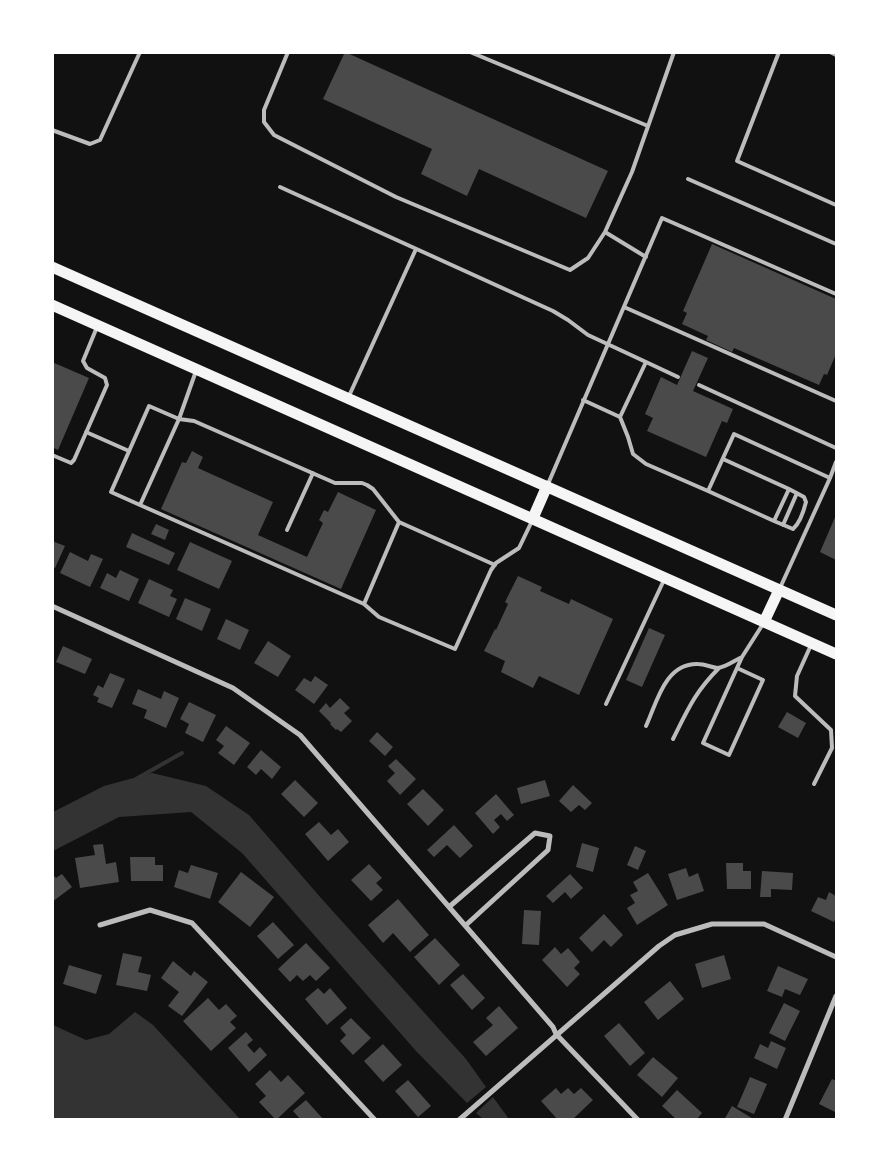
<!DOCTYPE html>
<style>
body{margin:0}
#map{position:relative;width:889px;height:1172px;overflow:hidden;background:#111;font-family:"Titillium Web",sans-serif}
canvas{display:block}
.frame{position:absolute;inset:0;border:54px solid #fff;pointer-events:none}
</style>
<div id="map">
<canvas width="889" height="1172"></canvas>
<div class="frame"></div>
</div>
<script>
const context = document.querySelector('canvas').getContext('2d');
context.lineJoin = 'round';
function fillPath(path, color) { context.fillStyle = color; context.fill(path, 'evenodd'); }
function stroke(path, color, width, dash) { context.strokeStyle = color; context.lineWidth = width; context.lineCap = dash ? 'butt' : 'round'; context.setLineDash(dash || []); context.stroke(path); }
fillPath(new Path2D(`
 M152,773l54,13 43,29 72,83 145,161 20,28 -19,16 -51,-52 -174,-198 -51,-41 -72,5 -66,34v-39l51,-26z
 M135,1012l18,13 87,94h-187v-94l33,15 23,-6z
 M493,1097l16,22h-26l-7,-6z`), '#333');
stroke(new Path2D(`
 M136,779l46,-26`), '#333', 4);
fillPath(new Path2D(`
 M345,52l263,119 -22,47 -107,-49 -12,27 -46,-22 11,-25 -109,-50z
 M712,244l124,55v55l-9,21 -3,-1 -5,11 -85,-37 -2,4 -26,-12 2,-4 -26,-12 5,-11 -4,-2z
 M692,351l16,7 -15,33 40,18 -6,14 -5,-2 -16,36 -59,-26 6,-13 -8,-4 16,-37 16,8z
 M52,362l37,16 -31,72 -6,-3z
 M192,451l11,6 -5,11 75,34 -15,33 49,22 16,-34 -4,-3 5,-10 4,2 10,-20 38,18 -35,79 -180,-80 21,-47 4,1z
 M836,515v45l-16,-8z
 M156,524l13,6 -4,10 -14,-6z
 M132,533l43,20 -6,12 -43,-18z
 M52,541l13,5 -10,22 -3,-1z
 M190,542l42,19 -13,28 -42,-19z
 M70,552l18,9 3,-7 12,5 -13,28 -30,-14z
 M120,570l19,9 -10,22 -29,-13 7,-15 9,5z
 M518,576l24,11 -2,4 29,13 2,-5 42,20 -34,76 -40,-19 -6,12 -32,-16 4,-11 -21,-10 11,-22 1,1 12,-26 -3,-2z
 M149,579l24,11 -3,6 7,3 -8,18 -31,-14z
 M185,598l26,11 -9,22 -26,-12z
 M226,619l23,11 -9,20 -23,-11z
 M649,628l16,7 -23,52 -16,-7z
 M268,641l23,15 -13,21 -24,-14z
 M63,646l29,13 -7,15 -29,-12z
 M110,673l15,6 -13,29 -15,-6 2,-4 -6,-3 5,-10 5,3z
 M315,676l13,9 -14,19 -19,-14 9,-12 7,4z
 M138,689l23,10 3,-8 15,7 -13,30 -22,-10 3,-8 -15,-6z
 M340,698l10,10 -6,5 8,8 -11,11 -4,-3 -1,1 -6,-6 1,-1 -12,-12 7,-8 4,5z
 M189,702l27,13 -13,27 -18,-9 4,-9 -9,-5z
 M787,712l19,11 -8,15 -20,-11z
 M226,726l24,17 -16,22 -16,-12 6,-7 -8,-6z
 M377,732l16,15 -8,9 -16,-15z
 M261,750l20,17 -9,12 -11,-10 -5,6 -9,-8z
 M396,759l20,20 -16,16 -13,-14 8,-8 -7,-7z
 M295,780l23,23 -14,14 -23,-23z
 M545,780l5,16 -29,8 -4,-16z
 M573,785l19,18 -7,7 -6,-5 -8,7 -12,-11z
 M423,789l21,21 -16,16 -21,-22z
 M496,794l18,21 -7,6 -6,-7 -7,6 6,7 -7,7 -18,-21z
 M319,822l12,13 7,-6 11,13 -21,19 -23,-27z
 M454,825l19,21 -13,12 -13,-13 -13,12 -7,-7z
 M582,843l17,5 -6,24 -17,-5z
 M103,844l3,20 10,-2 3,20 -39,6 -5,-30 20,-3 -2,-10z
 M635,846l11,5 -8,19 -11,-5z
 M130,857h25v8h8v16h-32z
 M726,863h17v8h8v18h-24z
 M369,864l13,14 -6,5 7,7 -12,11 -20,-21z
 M191,865l27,8 -8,26 -36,-12 5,-17 9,3z
 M686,868l3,9 9,-4 6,18 -27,9 -9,-26z
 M762,871l31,2 -1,17 -21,-1v8h-11z
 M241,872l33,25 -24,30 -32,-25z
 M648,873l20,32 -31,20 -10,-17 8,-5 -5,-8 8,-4 -5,-9z
 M52,874l4,4 6,-4 10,13 -20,15z
 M570,874l13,14 -12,11 -6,-7 -12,11 -7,-7z
 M829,892l7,4v21l-2,5 -23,-11 7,-14 8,3z
 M398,899l31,36 -19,17 -17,-19 -10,10 -15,-18z
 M524,910l17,1 -2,34 -17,-1z
 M604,914l19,21 -12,12 -7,-7 -12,12 -13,-14z
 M273,922l21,23 -16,14 -21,-23z
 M435,938l25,27 -21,20 -25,-28z
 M306,943l24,25 -14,13 -6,-6 -7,6 -6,-6 -7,7 -12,-13z
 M555,947l6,7 7,-6 12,14 -6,6 6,6 -13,13 -25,-27z
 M123,953l19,4 -4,15 13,3 -4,16 -31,-6z
 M724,955l7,24 -29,9 -7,-24z
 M173,961l18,15 3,-5 14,11 -26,34 -14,-10 11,-14 -18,-14z
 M69,965l33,10 -6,19 -33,-10z
 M778,966l30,13 -8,16 -15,-6 -3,8 -15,-6z
 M463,974l22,24 -13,12 -22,-25z
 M670,981l14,18 -26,21 -14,-18z
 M318,988l6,6 6,-6 17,20 -20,17 -22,-26z
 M208,998l11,12 7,-6 11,12 -7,6 6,6 -25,23 -28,-30z
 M784,1003l16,8 -15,30 -16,-8z
 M499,1006l19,22 -32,28 -13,-14 20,-17 -7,-7z
 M351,1018l20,20 -18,17 -13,-14 6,-6 -6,-7z
 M619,1023l26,30 -15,13 -26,-30z
 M246,1032l7,8 -6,5 7,8 6,-6 7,8 -18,17 -21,-24z
 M771,1041l15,7 -9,21 -23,-11 6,-14 8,4z
 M383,1044l19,21 -19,17 -19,-21z
 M653,1057l25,21 -16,19 -25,-22z
 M270,1070l11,12 7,-7 17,18 -29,27 -17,-18 7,-6 -11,-12z
 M750,1077l17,7 -13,30 -17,-7z
 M832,1079l4,2v28l-1,3 -16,-8z
 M408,1080l23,26 -13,11 -23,-26z
 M556,1088l5,6 7,-6 6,6 7,-6 12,12 -21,20h-14l-17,-19z
 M677,1090l25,23 -6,7h-19l-15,-14z
 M306,1100l18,20h-23l-8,-9z
 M732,1106l23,14h-31z`), '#4a4a4a');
stroke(new Path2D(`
 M288,52l-24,58v12l10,13 122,62 174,73 18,-12 17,-26 27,-60 42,-120
 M470,52l178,74
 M779,52l-42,109 99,44
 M830,52l6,3
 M52,130l38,14 10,-4 40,-88
 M688,179l148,65
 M280,187l273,124 15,9 20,15 58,27 -26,55
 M605,232l41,25
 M624,307l212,94
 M646,362l32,15
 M196,371l-17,48 -39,86 -29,-13 38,-86 30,13 15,2 141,62h27l5,2 6,4 26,33 96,43
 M699,385l137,63
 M349,396l67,-147
 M583,400l37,17 8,20 5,17 13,10 62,27 26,-57 96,44 -50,110
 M86,432l43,19
 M52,455l19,8 3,-3 33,-75 -2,-7 -18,-10 -4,-7 14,-34
 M723,459l66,30
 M830,478l6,-16
 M548,484l114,-266 174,76
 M708,491l66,30 15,-32 15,8 2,5c-2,8 -6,21 -13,27l-19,-8
 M140,505l224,99
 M399,522l-35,82 15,13 76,32 36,-79 5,-7 23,-15 13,-27
 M783,525l14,-32
 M287,530l26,-57
 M811,645l-14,31 -2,20 36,34 1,18 -18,36
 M737,668l-34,75 26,12 34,-75 -26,-12 5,-11 21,-33
 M606,704l58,-124
 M646,726c11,-24 19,-63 52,-62 6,0 13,3 19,4 8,0 18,-8 25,-11
 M673,739c15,-30 22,-47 46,-71`), '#bcbcbc', 4);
stroke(new Path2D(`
 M52,606l181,82 67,47 253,292 3,7 82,86
 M449,907l86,-74 15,3 -2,14 -82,75
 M100,925l50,-15 42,13 183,197
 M459,1120l200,-174 16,-11 37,-11h52l72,33
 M785,1120l51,-124`), '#bcbcbc', 5);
stroke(new Path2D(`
 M52,267l784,348
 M52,305l784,349
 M533,518l14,-32
 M764,622l15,-32`), '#f5f5f5', 11);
</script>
